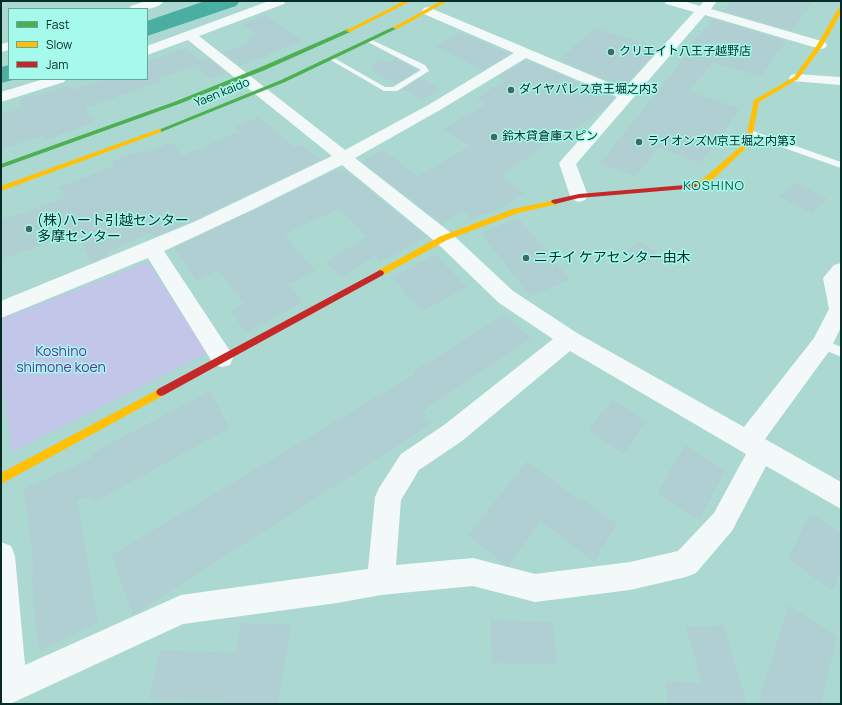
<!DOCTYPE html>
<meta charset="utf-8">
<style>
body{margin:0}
#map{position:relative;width:842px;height:705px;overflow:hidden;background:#abd9d1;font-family:Manrope,sans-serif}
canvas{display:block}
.frame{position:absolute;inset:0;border:2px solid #062c27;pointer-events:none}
.legend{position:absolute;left:8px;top:8px;width:140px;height:72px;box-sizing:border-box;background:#a5faeb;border:1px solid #65a89d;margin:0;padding:5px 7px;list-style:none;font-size:12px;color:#062c27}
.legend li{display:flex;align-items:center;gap:8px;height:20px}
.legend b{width:20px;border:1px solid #65a89d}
</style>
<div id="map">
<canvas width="842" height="705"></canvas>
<div class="frame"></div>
<ul class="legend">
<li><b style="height:5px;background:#4caf50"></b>Fast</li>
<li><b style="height:5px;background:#ffc107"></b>Slow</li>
<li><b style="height:5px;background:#c62828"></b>Jam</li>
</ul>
</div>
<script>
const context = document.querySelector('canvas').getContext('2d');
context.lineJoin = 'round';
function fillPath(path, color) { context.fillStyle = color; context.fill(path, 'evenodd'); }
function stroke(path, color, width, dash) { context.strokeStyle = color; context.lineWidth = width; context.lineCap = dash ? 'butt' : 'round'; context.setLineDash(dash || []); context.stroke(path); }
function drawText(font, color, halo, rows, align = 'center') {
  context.font = font + ' Manrope,"Noto Sans JP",sans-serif'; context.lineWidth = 3; context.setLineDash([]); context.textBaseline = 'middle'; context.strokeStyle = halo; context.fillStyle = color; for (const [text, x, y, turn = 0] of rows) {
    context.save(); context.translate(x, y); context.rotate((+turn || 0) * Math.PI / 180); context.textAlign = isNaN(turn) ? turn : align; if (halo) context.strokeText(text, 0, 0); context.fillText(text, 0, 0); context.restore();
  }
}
fillPath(new Path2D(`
 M148,262l60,91 -196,99 -11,-74v-59z`), '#c2c7e9');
fillPath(new Path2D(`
 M205,1h35l-4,5 -89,30v-15z
 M9,65v14h8l-16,4v-16z`), '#4aafa2');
fillPath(new Path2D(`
 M732,1h81l-21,30 -69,-20z
 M265,15l38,25 -63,26 -17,-13 28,-11 -5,-4 10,-4 -15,-10z
 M714,19l72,22 -25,36 -48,-15 -24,29 51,17 -15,24h-1l-23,32 -43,-17 -22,30 -36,-14 93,-116 -3,-3z
 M594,28l65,20 -35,39 -65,-27z
 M461,32l12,5 36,17 -26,16 -48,-24z
 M185,48l17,13 7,-3 17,15 -16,6 -14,-14 -39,14h3v3l-75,26 10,14 -50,18 -1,-5 -43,14v-36l21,-7 -3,-7 17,-5 1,2 32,-11 4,5 33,-11h41v-18z
 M378,57l10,6 8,-4 22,11 -23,14 -24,-14z
 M524,61l6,2 2,-1 83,36 -11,11 -44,31 -3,-2 -57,38 24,16 -17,13 1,1 -37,13 -7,-8 -22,13 -81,-63 22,-11 35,26 52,-30 -27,-17 43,-25 -10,-5 28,-19 -6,-3z
 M420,78l20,10 -18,12 -19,-11z
 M259,117l36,30 6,-3 20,16 -128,61 -39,16 -2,-4 -44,19 1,3 -18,8 -14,-31 -76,28v-40l64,-22 -6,-11 55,-21 -2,-5 27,-10 2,3 31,-12 10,14 56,-24 -5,-5z
 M335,170l3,3 7,-3 82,67 -47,25 -5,-6 -34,21 -16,-15 41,-25 -27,-28 -55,25 31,37 -26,13 14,18 -57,31 -15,-22 13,-7 -26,-34 -22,11 -22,-33z
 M795,182l32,16 -15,16 -33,-17z
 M518,218l52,62 -40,16 -49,-63z
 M639,241l19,11 -14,13 -19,-12z
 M435,254l32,33 -46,25 -29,-35z
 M505,314l26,25 -108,72 9,13 -299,191 -22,-60 304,-181 -2,-2z
 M210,391l20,37 -137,75 -2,-7 -14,4 21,122 -59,30 -5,-43 -2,-35 2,-1 -3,-34 -8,-50 71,-32 -2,-4z
 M612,399l35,22 -23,33 -35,-24z
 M685,445l40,26 -26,50 -42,-28z
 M527,461l52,39 2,-2 36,26 -23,38 -53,-41 -33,45 -5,-2 -35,-29z
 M810,513l31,20v39l-8,19 -45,-32z
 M788,605l49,31 -16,68h-63z
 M490,620l63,2 4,43 -65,-2z
 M241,623l50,1 -13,80h-54l1,-2 -77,-2 12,-50 75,3z
 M723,625l25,79h-81l-1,-23 36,2 -16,-56z`), '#b0cfd3');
stroke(new Path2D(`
 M174,4l10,-3`), '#c1d0ce', 1.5, [0.5, 2]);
fillPath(new Path2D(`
 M368,40h4l53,25 4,6 -32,20h-13l-55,-32 5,-1 51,29h8l28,-17 -53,-28z
 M747,131h6l88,31v6l-94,-33z
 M822,339l19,8v10l-23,-10 -1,-3 1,-3z`), '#f2f9f8');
fillPath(new Path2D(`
 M146,1h18c-7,10 -25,8 -35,8l2,-3z
 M269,1h17l-2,3 -85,32 146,114 85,-46 84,-51 -90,-39 -2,-3 2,-3 4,-1 196,82 70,-77 -28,-8 -2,-3h19l17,5 4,-5h13l-6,8 114,33 2,3 -2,3 -5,1 -115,-34 -129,149 12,32 -3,4 -6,2 -6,-2 -3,-4 -11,-33 58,-66 -91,-39 -86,52 -85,48 96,75 62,58 64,42 167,94 70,-89 15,-29 -6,-31 11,-13 7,-2v64l-11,23 -65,89 76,43v27l-75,-43 -34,65 -36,42 -10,4 -56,13 -95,12 -62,-16 -92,9 -44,8 -154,21 -171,79 -11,1v-162l10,4 4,10 10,109 156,-70 187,-26 7,-72 4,-9 22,-34 43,-29 109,-86 -54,-36 -62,-60 -95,-78 -88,44 -90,42 66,100 3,7 -3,7 -8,2 -8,-2 -66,-107 -147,60v-17l193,-79 138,-66 -144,-116 -41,15v-9zM570,351l176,103 -32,59 -36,38 -48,11 -95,12 -62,-16 -77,7 5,-65 18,-30 43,-29z
 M9,42v8l-8,2v-8z
 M796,74l45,3v8l-50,-4 -2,-3 2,-3z
 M44,79h22l-2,3 -63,20v-10z`), '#f2f9f8');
fillPath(new Path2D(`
 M393,27l5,1 -113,54 -124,50h-4l-1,-1 125,-51z
 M348,29l3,2 -1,1 -85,38 -86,34 -178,64v-4l173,-62 87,-35z`), '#4caf50');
fillPath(new Path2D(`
 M404,1h7l-61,31 -5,-1z
 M441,1h7l-51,28 -5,-1z
 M841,7v6l-18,32 -25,34 -39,23 -6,31 -7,15 -37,35 -16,4h-3v-4l13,-4 38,-33 6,-13 7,-33 40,-23 23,-32 21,-36z
 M159,129l2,1v2l-160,59v-5z
 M555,200h3v4l-40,9 -71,27 -64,35h-6l-1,-2 1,-2 64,-35 72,-27z
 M161,388l3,1 2,3 -2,3 -163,89v-11z`), '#ffc107');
fillPath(new Path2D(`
 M693,183l4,2 -1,2 -11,2 -106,9 -24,6 -4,-2 1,-2 27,-6 106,-9z
 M380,270l3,1 1,2 -1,2 -219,120 -3,1 -3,-1 -2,-3 2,-3z`), '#c62828');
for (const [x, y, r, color] of [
 [611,52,4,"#406962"],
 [511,90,4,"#406962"],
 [494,137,4,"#406962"],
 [639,142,4,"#406962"],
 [29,229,4,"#406962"],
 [526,258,4,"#406962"]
]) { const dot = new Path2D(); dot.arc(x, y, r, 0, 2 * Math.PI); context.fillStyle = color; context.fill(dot); stroke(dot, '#a5faeb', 1.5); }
drawText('12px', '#062c27', '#a5faeb', [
 ["クリエイト八王子越野店",619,52],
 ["ダイヤパレス京王堀之内3",519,90],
 ["鈴木貸倉庫スピン",502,137],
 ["ライオンズM京王堀之内第3",647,142]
], 'left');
drawText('12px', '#062c27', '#a5faeb', [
 ["Yaen kaido",222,93,-22]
]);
context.letterSpacing = '1px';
drawText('13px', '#11584f', '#a5faeb', [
 ["KOSHINO",714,186]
]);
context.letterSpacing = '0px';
drawText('14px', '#062c27', '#a5faeb', [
 ["(株)ハート引越センター",37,221],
 ["多摩センター",37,237],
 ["ニチイ ケアセンター由木",534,258]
], 'left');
drawText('14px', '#65339b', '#a5faeb', [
 ["Koshino",61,352],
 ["shimone koen",61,368]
]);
</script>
